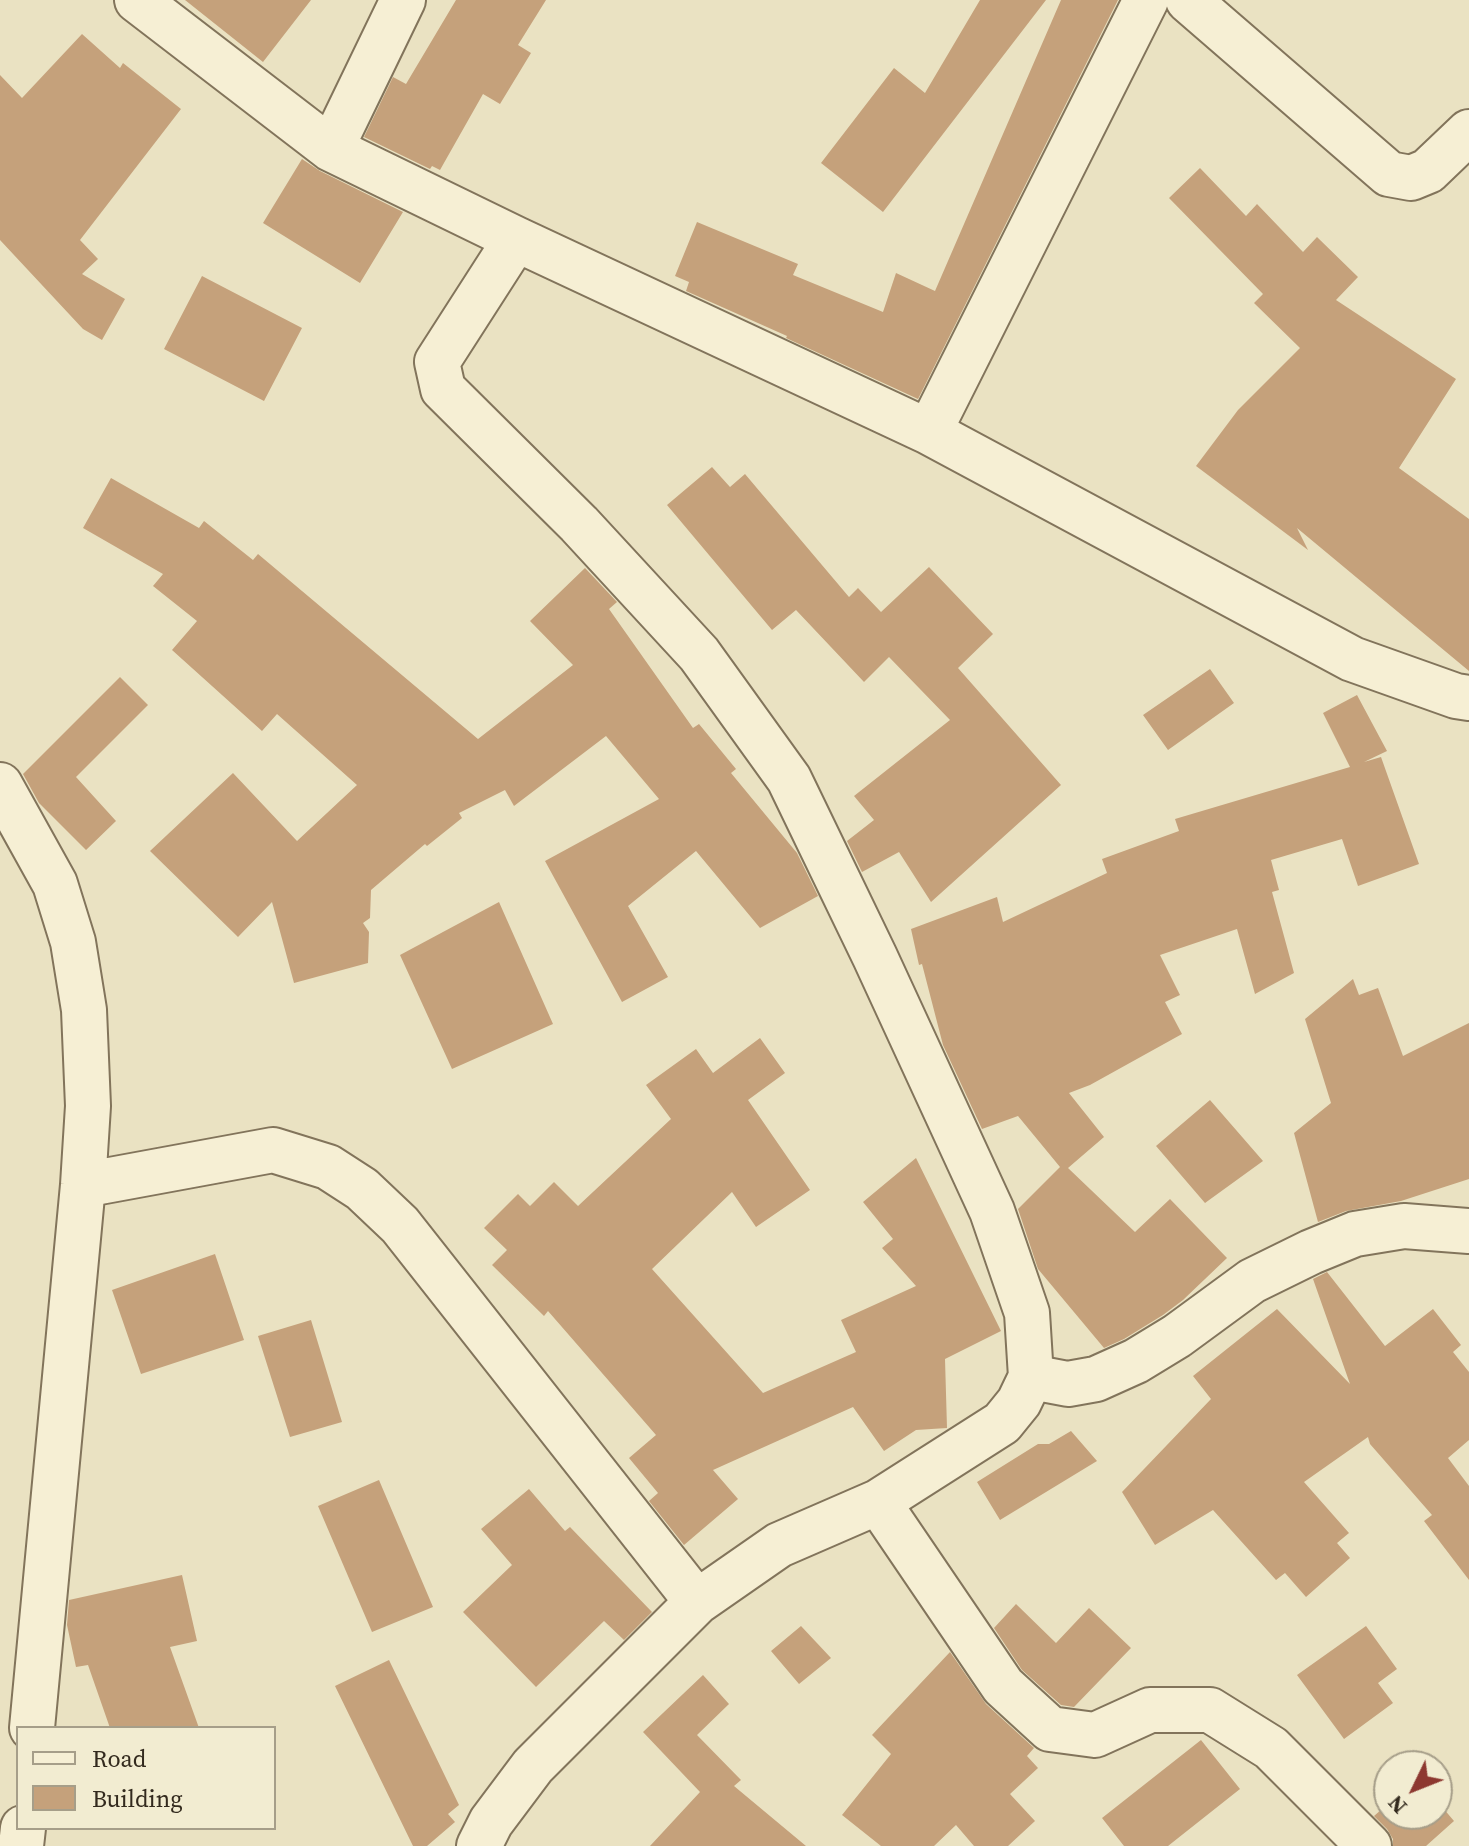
<!DOCTYPE html>
<style>
body{margin:0}
#map{position:relative;width:1469px;height:1846px;overflow:hidden;background:#eae2c2;font-family:"Source Serif 4",serif}
canvas{display:block}
.legend{position:absolute;left:16px;top:1726px;width:260px;height:104px;box-sizing:border-box;background:#f2ecd1;border:2px solid #a69e89;margin:0;padding:10px 14px;list-style:none;font-size:24px;color:#332a1e}
.legend li{display:flex;align-items:center;gap:16px;height:40px}
.legend b{width:40px;border:2px solid #a69e89}
.north{position:absolute;left:1373px;top:1750px;width:80px;height:80px;box-sizing:border-box;background:#f2ecd1;border:2px solid #a69e89;border-radius:50%;rotate:227deg;font-size:22px;font-weight:700;line-height:32px;text-align:center;color:#332a1e}
.north::after{content:'';display:block;margin:auto;width:28px;height:36px;background:#8d3830;clip-path:polygon(50% 0,100% 100%,50% 72%,0 100%)}
</style>
<div id="map">
<canvas width="1469" height="1846"></canvas>
<ul class="legend">
<li><b style="height:10px;background:#f6efd4"></b>Road</li>
<li><b style="height:22px;background:#c5a17b"></b>Building</li>
</ul>
<div class="north">N</div>
</div>
<script>
const context = document.querySelector('canvas').getContext('2d');
context.lineJoin = 'round';
function fillPath(path, color) { context.fillStyle = color; context.fill(path, 'evenodd'); }
function stroke(path, color, width, dash) { context.strokeStyle = color; context.lineWidth = width; context.lineCap = dash ? 'butt' : 'round'; context.setLineDash(dash || []); context.stroke(path); }
fillPath(new Path2D(`
 M185,0h126l-48,62z
 M456,0h90l-28,45 13,8 -31,51 -17,-10 -43,76 -8,-4 -2,3 -66,-32 29,-60 13,7z
 M980,0h66l-163,212 -62,-49 73,-95 31,25z
 M1061,0h57l-200,399 -132,-61 1,-2 -101,-45 3,-9 -14,-6 22,-54 101,42 -5,11 90,37 13,-39 39,18z
 M82,34l38,34 3,-5 58,46 -101,131 18,19 -16,15 43,25 -23,41 -19,-11 -83,-89v-165l22,23z
 M302,159l18,12 83,41 -43,71 -97,-60z
 M1200,168l46,48 11,-12 46,48 14,-15 41,40 -22,23 120,79 -57,89 70,51v152l-172,-143 11,22 -112,-84 42,-56 62,-62 -46,-45 9,-9 -94,-96z
 M202,276l100,52 -38,73 -100,-52z
 M712,467l18,20 15,-13 104,123 9,-9 23,24 48,-45 64,67 -35,34 103,117 -130,117 -32,-50 -37,20 -15,-31 27,-21 -20,-24 96,-76 -61,-63 -25,25 -68,-72 -24,20 -105,-125z
 M111,478l88,50 5,-7 49,39 5,-6 220,185 95,-74 -43,-44 55,-53 32,34 -8,7 84,119 6,-4 37,45 -5,4 66,80 21,43 -58,32 -64,-77 -68,55 40,71 -46,25 -77,-141 114,-62 -53,-63 -92,70 -9,-16 -46,23 3,5 -35,28 -2,-2 -54,46 -1,28 -7,5 6,9 -1,31 -74,20 -22,-81 -34,35 -88,-86 83,-78 64,68 60,-56 -80,-71 -15,17 -90,-81 25,-29 -44,-35 10,-12 -80,-46z
 M1210,669l24,34 -66,47 -25,-35z
 M120,677l28,28 -72,72 40,44 -30,29 -47,-47 -16,-29z
 M1357,695l30,56 -23,11 17,-5 38,107 -61,22 -16,-47 -71,21 8,30 -7,2 22,81 -39,21 -18,-65 -77,26 20,40 -15,7 17,32 -92,51 -21,8 35,44 -36,31 67,64 35,-33 57,59 -44,42 -20,15 -39,24 -20,9 -66,-79 -20,-60 42,-42 -42,-51 -36,13 -39,-84 -21,-81 -3,1 -8,-36 86,-32 6,25 104,-49 -5,-14 77,-28 -4,-12 175,-52 -27,-54z
 M499,902l54,122 -101,45 -52,-114z
 M1353,979l6,16 19,-7 25,68 66,-33v156l-68,22 -55,10 -28,11 -24,-89 37,-30 -26,-84z
 M760,1038l25,35 -37,27 62,90 -54,37 -24,-35 -80,77 111,124 93,-41 -15,-32 75,-34 -34,-38 11,-9 -30,-37 53,-44 85,173 -56,28 2,69 -31,2 -32,21 -31,-44 -140,63 25,29 -54,46 -35,-44 9,-8 -29,-35 27,-23 -108,-124 -4,5 -52,-51 15,-15 -23,-22 34,-34 12,12 24,-24 24,24 93,-87 -25,-34 50,-36 17,24z
 M1210,1100l53,61 -58,42 -49,-57z
 M215,1254l29,86 -103,34 -29,-84z
 M1327,1272l58,74 48,-37 28,36 -8,7 16,20v68l-21,18 21,28v94l-45,-59 8,-6 -62,-71 -2,-7 -64,45 45,51 -12,10 13,15 -44,39 -21,-24 -9,7 -63,-70 -58,35 -33,-53 89,-93 -18,-23 84,-67 73,75 -37,-105z
 M311,1320l31,102 -52,15 -32,-101z
 M1071,1431l26,30 -97,59 -23,-38 61,-38h11z
 M379,1480l54,127 -61,25 -54,-126z
 M529,1489l36,42 5,-4 82,85 -28,28 -20,-19 -68,66 -73,-75 49,-47 -31,-36z
 M182,1575l15,66 -27,6 29,81h-89l-22,-63 -12,2 -9,-42 2,-25z
 M1016,1604l40,39 33,-35 42,40 -57,59 -13,-2 -39,-35 -28,-42z
 M801,1626l30,32 -32,26 -28,-33z
 M1366,1626l31,43 -19,14 15,20 -49,36 -47,-64z
 M950,1652l36,52 48,44 -7,8 11,12 -28,26 25,27 -27,25h-34l-18,-21 -22,21h-53l-39,-31 49,-61 -19,-19z
 M389,1660l70,145 -11,9 7,8 -28,24h-14l-78,-160z
 M703,1675l26,29 -32,31 44,45 -7,6 72,60h-156l50,-54 -57,-60z
 M1201,1740l39,49 -72,57h-44l-22,-28z
 M1437,1801l17,20 -28,25h-33v-7l-6,-10 -13,-13 15,-13v11h48z`), '#c5a17b');
const minor = new Path2D(`
 M137,0l194,149 185,90 413,193 423,227 104,37 13,2
 M1188,0l201,174 22,4 17,-7 41,-39
 M331,149l72,-149
 M929,432l217,-432
 M0,785l55,99 18,58 11,68 4,96 -5,79 -51,543
 M83,1185l190,-35 55,17 34,22 38,36 297,377
 M1031,1377l37,7 28,-5 40,-18 41,-25 75,-55 59,-29 44,-18 49,-8 65,5
 M878,1502l125,184 47,43 45,6 55,-25h60l61,38 98,98
 M21,1846l2,-18
 M479,1846l12,-24 42,-56 164,-164 82,-57 99,-43 124,-79 17,-21 12,-25 -4,-64 -35,-102 -117,-254 -86,-178 -90,-125 -120,-130 -136,-135 -6,-27 79,-123`);
stroke(minor, '#82745b', 48);
stroke(minor, '#f6efd4', 44);
</script>
